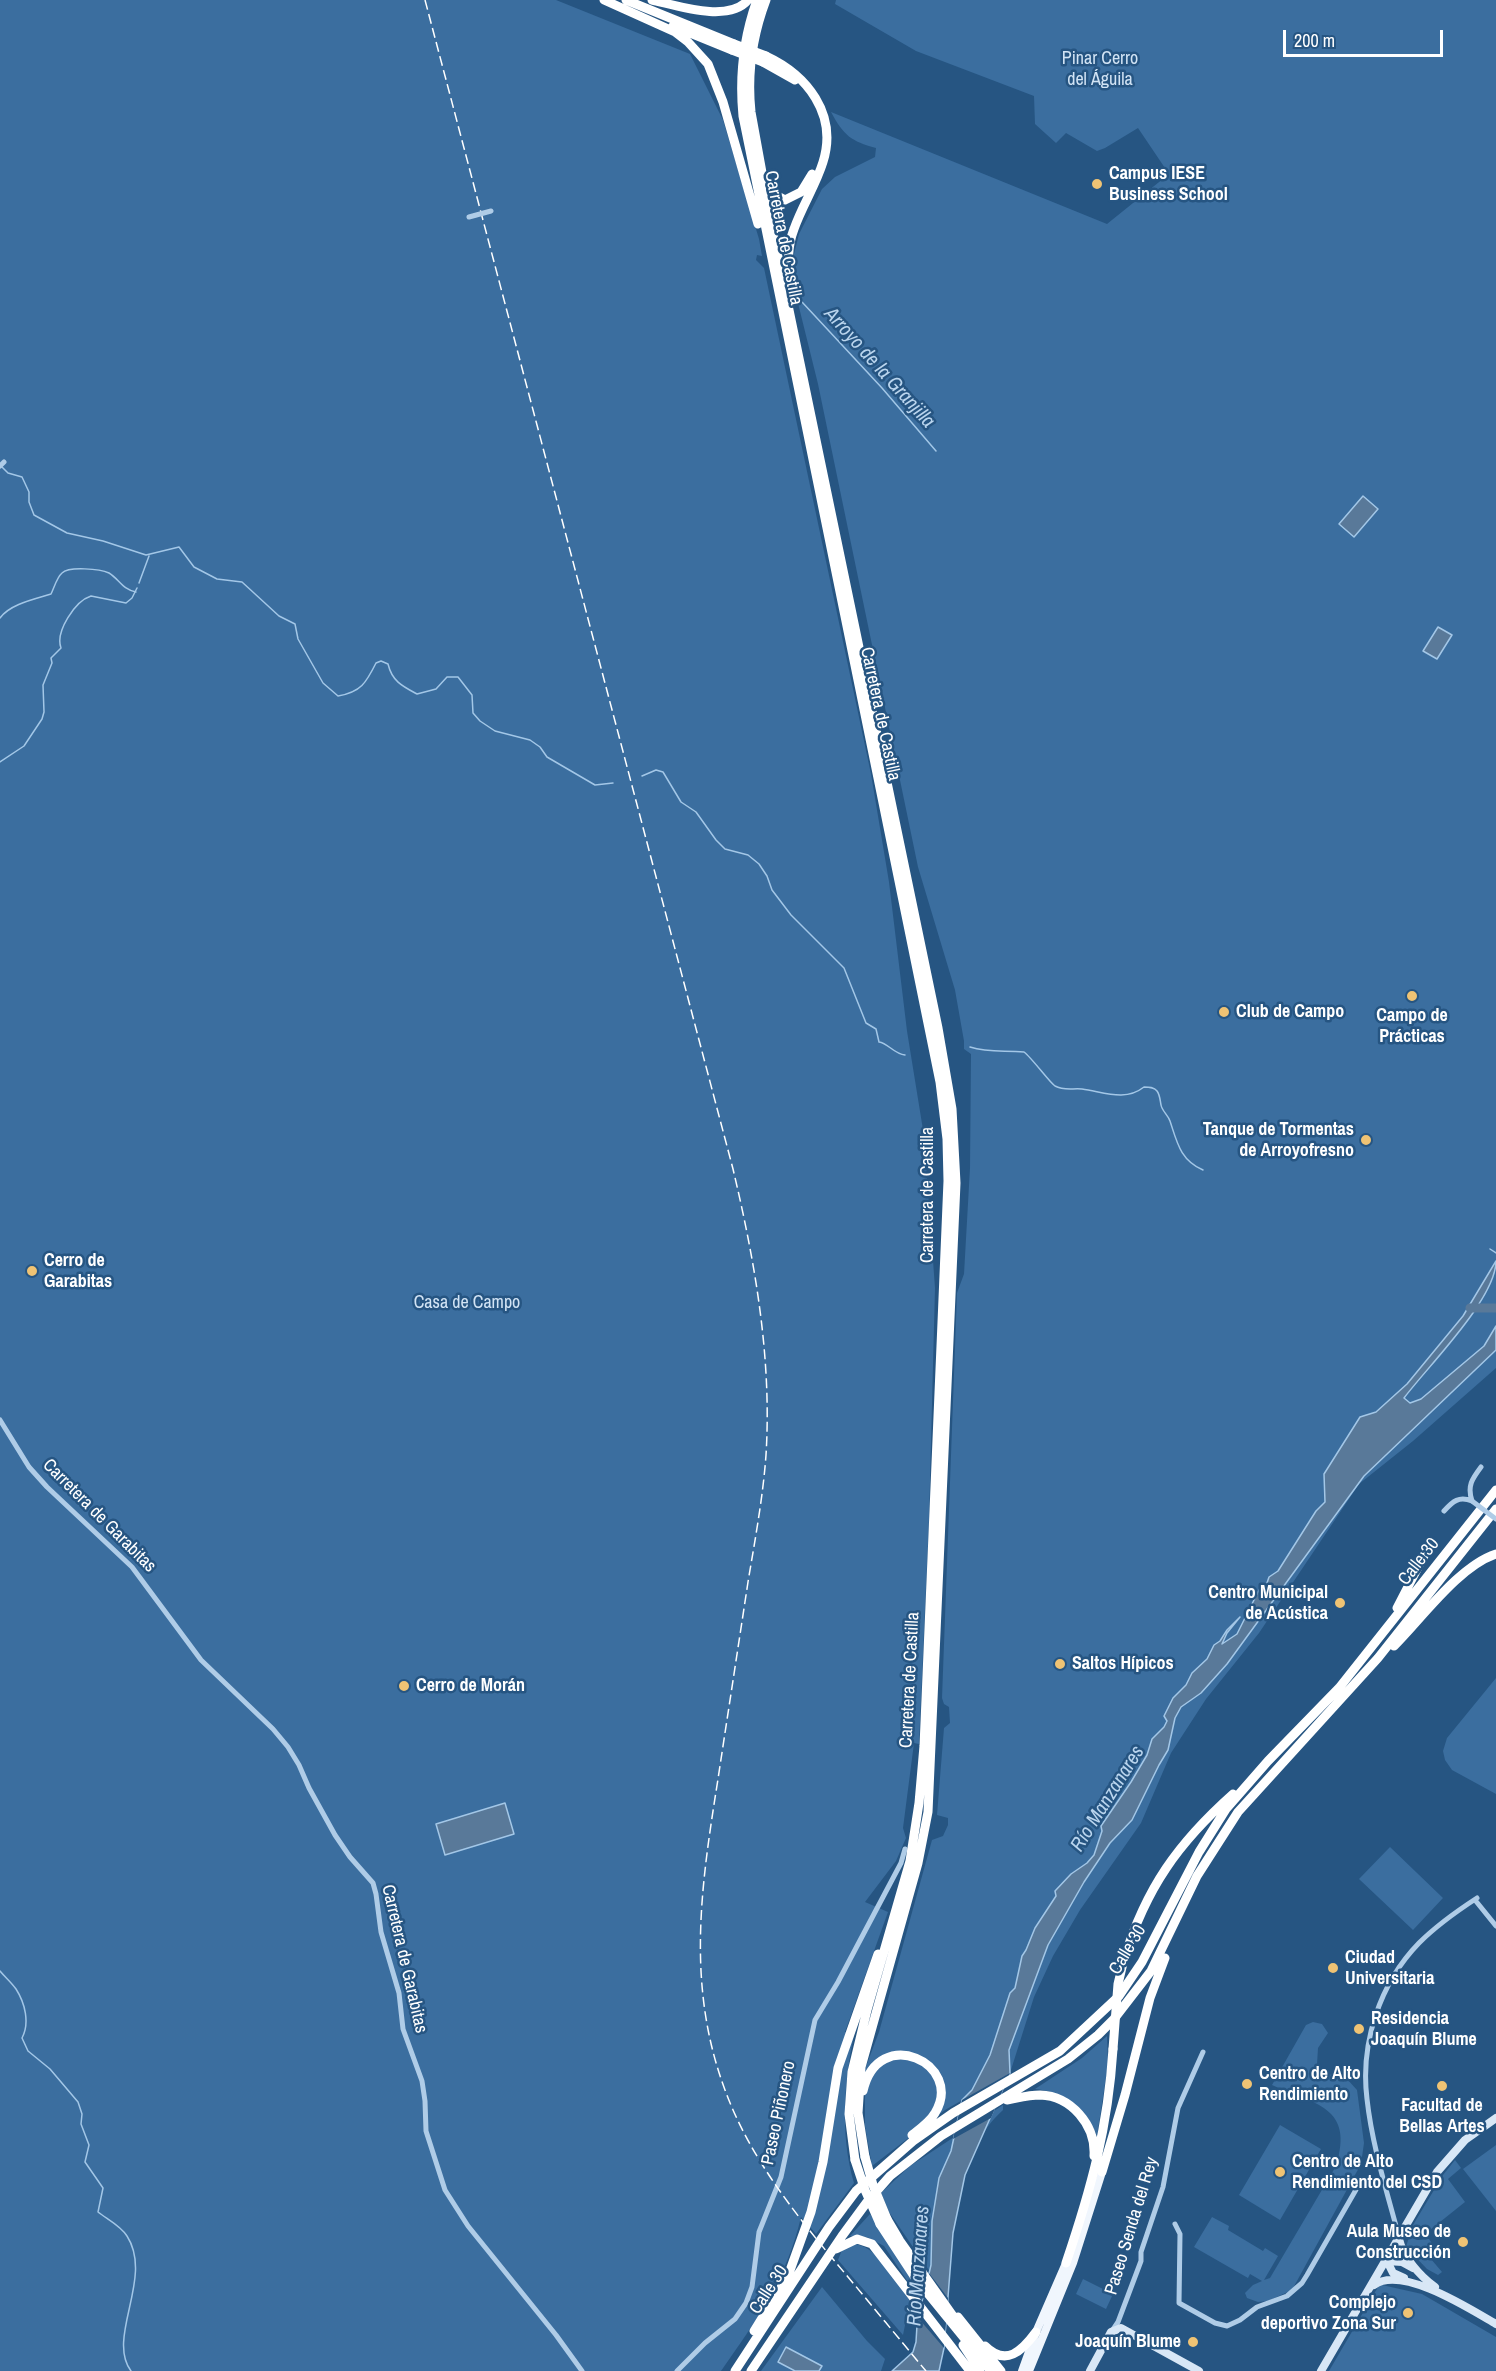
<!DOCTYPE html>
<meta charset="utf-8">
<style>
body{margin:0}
#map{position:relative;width:1496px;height:2371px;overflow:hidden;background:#265582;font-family:"Archivo Narrow",sans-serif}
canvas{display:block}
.scale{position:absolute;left:1283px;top:30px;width:160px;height:27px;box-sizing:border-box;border:3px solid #fff;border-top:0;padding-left:8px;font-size:18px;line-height:21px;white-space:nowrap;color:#fff;-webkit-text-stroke:4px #265582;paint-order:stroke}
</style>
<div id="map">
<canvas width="1496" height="2371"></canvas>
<div class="scale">200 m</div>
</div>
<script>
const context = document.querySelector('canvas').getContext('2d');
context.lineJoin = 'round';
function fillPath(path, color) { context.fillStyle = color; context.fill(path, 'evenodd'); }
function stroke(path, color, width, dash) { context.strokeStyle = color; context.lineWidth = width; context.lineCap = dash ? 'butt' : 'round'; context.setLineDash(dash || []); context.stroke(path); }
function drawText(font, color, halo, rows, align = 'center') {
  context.font = font + ' "Archivo Narrow",sans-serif'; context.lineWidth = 5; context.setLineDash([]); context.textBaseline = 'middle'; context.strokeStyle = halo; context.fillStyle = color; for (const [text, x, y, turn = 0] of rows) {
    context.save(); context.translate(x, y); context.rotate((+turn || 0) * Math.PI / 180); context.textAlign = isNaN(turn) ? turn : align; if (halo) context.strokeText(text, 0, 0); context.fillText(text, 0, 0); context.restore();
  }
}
fillPath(new Path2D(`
 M0,0h556l134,54 33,66 36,119 3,17 -5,-1 -1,5 8,8 107,506 18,108 18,149 17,105 11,152 -6,232 -10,224 -5,-1 -11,85 3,10 -10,23 -31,41 23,10 -43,120 9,3c-10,48 -14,100 0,148l-38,51 -15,-17c-14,61 -45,104 -80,154h-721z
 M836,0h660v1368l-83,73 -54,43 -100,149 -53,66 -35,54 -30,70 -61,87 -27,46 -19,41 -24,76 -65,37 -73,56 -7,-40v-57l14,-37 53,-192 11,-4 5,-11v-7l-11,-3 7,-87 6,-5 -1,-16 -5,-3 -2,-6 15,-405 7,-19 6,-106 1,-114 -7,-5v-8l-9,-51 -37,-123 -100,-483 -24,-97v-33l5,-20 23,-45 13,-12 40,-20 1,-9c-25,-7 -32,-12 -45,-36l276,112 62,-50 -31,-46 -33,20 -8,3 -31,-18 -10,10 -21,-19 -1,-28 -118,-45 -81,-47z
 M1496,1678v116l-44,-24 -7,-10 -2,-9 4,-13z
 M1390,1847l53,51 -30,32 -54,-51z
 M1313,2022l9,2 6,9 -10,15 -2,33 9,-8 22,6 10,11 7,53 -3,21 -69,126 -24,11 -10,1 -11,-4 -2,-5 8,-8 9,-4 -12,-7 -2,4 -54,-31 18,-30 17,9 -1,4 35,21 2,-3 13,8 -14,24 6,-2 66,-112c19,-60 -22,-62 -64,-81l34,-60z
 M1107,2036l1,28 -11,72c-11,-28 -32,-44 -62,-47l47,-31z
 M1003,2105v5c-51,46 -50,125 -55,188l-59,-86 -8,-19 29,-27z
 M1280,2125l41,24 -41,71 -41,-25z
 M1496,2145v66l-33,-42z
 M1455,2160l6,8 -13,11 17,23 -40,32 -11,-1 -2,-4 1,-4 30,-50z
 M870,2214l54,82 -2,7 -38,-57 -17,-9 -17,-1z
 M1409,2237l9,3 11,-1 4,6 -8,7 17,20 -4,3 -11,-6 -21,-22z
 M856,2244c25,6 40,37 54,57l-7,34 -65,-75 4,-10z
 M1083,2279l30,15 -7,15 -30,-15z
 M1382,2285l40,9 74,43v34h-167l49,-84z
 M822,2287l45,54 18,18 -4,12h-120z`), '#3b6e9f');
const water = new Path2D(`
 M1363,496l15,13 -24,28 -15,-13z
 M1438,627l14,8 -15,24 -14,-8z
 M1496,1261c0,38 -68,105 -92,137l6,5 11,-4 63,-53 12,-20v24l-132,126 -137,188 -26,29 -20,14 -6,11 -7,32 -9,15 -27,55 -22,23 -26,39 -36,63 -39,105 1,23 -45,102 -12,58 -9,115 -5,23h-47l21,-19 3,-10 1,-17 14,-60 1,-44 7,-43 12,-27 11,-51 10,-10 18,-35 20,-62 5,-5 7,-32 4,-6 9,-22 21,-32 -1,-5 16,-17 16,-11 7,-8 8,-24 -1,-5 30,-44 16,-27 5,-16 12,-12 3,-6 -3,-5 9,-18 13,-13 6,-12 15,-14 7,-14 6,-4 7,-11 13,-13 -13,16 -5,11 15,-10 23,-46 6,-2 3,-9 9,-6 38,-60 9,-9 -1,-28 36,-57 16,-5 31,-28 56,-68z
 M505,1803l9,31 -69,21 -9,-31z
 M786,2347l36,19 -3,5h-24l-17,-9z`);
fillPath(water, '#597999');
stroke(water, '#a3c7e7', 1.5);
fillPath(new Path2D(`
 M1010,2073l-19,45 -38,21 9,-39z
 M929,2273l19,25 -4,50 -25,-29z`), '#265582');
stroke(new Path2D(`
 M802,302l80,86 54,63
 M1,466l7,7 14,4 7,15v10l5,13 33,18 36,8 43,14 33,-8 15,20 23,12 25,3 37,34 16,8 3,15 25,44 15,13c23,-4 28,-13 38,-33l5,-2 7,3c4,17 14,22 29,30l19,-5 11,-12h11l14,18 1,18 7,8 15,10 35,9 10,7 7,10 48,28 18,-2
 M139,583l10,-27
 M0,618c10,-14 35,-19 51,-24 3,-6 6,-17 11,-21 7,-7 38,-4 47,0 10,6 14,17 27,19
 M0,762l24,-16 18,-27 2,-7 -1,-27 9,-22 -1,-5 10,-10c-6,-16 14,-47 30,-52l35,7 6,-5 5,-10
 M642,776l14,-6 7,2 18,30 15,10 20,28 9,9 23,6 11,9 8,12 5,14 19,25 53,53 22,55 10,6 3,13c9,1 15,12 26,13
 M970,1047c19,6 35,3 54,5 9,7 25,30 31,34 9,5 18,2 27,3 22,3 43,13 62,-2 5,0 10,0 13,4 3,4 3,9 4,14 1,6 7,10 9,16 7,21 10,39 33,49
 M1490,1249l6,4
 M0,1971c5,6 11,11 16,18 9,14 14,34 6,49l6,13 22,18 28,33 4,12 -1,10 8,21 -4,17 18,26 -5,24c9,7 23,14 29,24 27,42 -21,101 4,135`), '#a3c7e7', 1.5);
stroke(new Path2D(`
 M1470,1308h26`), '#597999', 9);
stroke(new Path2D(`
 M0,466l4,-4
 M0,1420l29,47 18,20 85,80 69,93 72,69 15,18 11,18 10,23 26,47 15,22 23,26 3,11 5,38 18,61 4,36 19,52 3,20 1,30 19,59 23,36 88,109 26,36
 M1472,1501c-5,-15 0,-22 9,-34
 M1444,1511c9,-10 15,-15 28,-10
 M1475,1900l21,26
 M1175,2224l5,10 -1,69 36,20 12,3 13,-6 17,-13 30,-11 15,-13 5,-8 54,-94
 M1399,2237c-12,-45 -27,-92 -32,-138 -7,-56 13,-116 52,-156 17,-17 38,-32 58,-45
 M1112,2331l6,-9 23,-61v-9l22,-65 15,-79 25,-56
 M677,2371l28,-28 30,-24 11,-16 6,-16 7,-55 22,-55 34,-157 23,-38 63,-119 4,-14`), '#afcce7', 5);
stroke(new Path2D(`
 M1399,2239c4,18 21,37 36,48
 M1387,2261l6,12 11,5
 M1387,2261l15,1 11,6
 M1374,2285c28,-20 96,24 122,39
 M1090,2371l21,-39 10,-4 78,43
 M1321,2371l116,-199 28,-32 31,-22`), '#d8e7f6', 8);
stroke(new Path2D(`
 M1022,2371l14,-39 30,-69
 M1029,2371l44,-108 29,-91`), '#f0f6fd', 8);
stroke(new Path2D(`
 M604,0l71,32 13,10 20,22 15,38 35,122
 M626,0l108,44
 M652,0c26,6 77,23 96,0
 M757,0c-14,39 -18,75 -14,116l197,966 7,57 1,42 -24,565 -5,57 -9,58 -43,149 -15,62 -3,42 6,46
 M766,0c-14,37 -19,74 -15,112l22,121 165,795 14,81 4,74 -28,629 -10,51 -57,204 -3,46 7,44
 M673,26l59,24
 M766,56c41,19 72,58 57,106 -7,23 -21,44 -29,67 -7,18 -6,36 -5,54
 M763,62l32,18
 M767,181l5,12 13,7 16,-8 11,-18
 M1397,1608l31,-60
 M1394,1646c28,-28 65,-80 102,-92
 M1124,1959c22,-71 54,-116 109,-165
 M863,2091c15,-68 102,-27 72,22 -5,9 -15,16 -23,22
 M1007,2100c11,-2 22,-5 33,-5 31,1 56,30 54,61
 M1102,2172l23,-77 25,-97 15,-40
 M887,2219l13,22 58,82
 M880,2224l36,55 75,92
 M836,2249l21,-10 15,5 98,127
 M1066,2263c25,-74 42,-135 47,-214
 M958,2317l43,54
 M754,2331l34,-55 23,-64 12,-50 15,-94 40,-114
 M963,2345l17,26
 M985,2346c21,21 37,5 51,-14
 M735,2371l94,-144 27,-36 57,-50 40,-28 107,-62 59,-55 23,-34 57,-110 27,-43 42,-48 71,-73 157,-198
 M751,2371l91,-135 25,-34 23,-26 51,-40 127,-77 30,-24 16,-16 37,-48 46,-95 41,-64 140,-154 118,-149`), '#fff', 9);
stroke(new Path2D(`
 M425,0l308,1169c22,93 39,189 33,286 -3,42 -11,85 -18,127 -10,66 -20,131 -30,197 -17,107 -32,206 7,311 26,71 75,130 123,187 26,31 52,63 78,94`), '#fff', 1.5, [10, 4.5]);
stroke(new Path2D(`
 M469,217l22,-6
 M1472,1501l24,18`), '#afcce7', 5);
stroke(new Path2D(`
 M734,44l32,12
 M732,50l31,12
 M1113,2049l5,-65 6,-25
 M865,2157l8,28 14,34
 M855,2160l10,30 15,34`), '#fff', 9);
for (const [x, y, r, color] of [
 [1097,184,6,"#efc374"],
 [1412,996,6,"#efc374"],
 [1224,1012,6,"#efc374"],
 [1366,1140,6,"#efc374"],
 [32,1271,6,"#efc374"],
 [1340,1603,6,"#efc374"],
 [1060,1664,6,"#efc374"],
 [404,1686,6,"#efc374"],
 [1333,1968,6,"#efc374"],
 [1359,2029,6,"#efc374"],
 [1247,2084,6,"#efc374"],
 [1442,2086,6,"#efc374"],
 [1280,2172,6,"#efc374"],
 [1463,2242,6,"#efc374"],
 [1408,2313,6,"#efc374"],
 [1193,2342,6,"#efc374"]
]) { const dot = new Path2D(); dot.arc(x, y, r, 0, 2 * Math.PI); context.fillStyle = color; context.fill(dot); stroke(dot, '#265582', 2); }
drawText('18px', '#d2e4f5', '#265582', [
 ["Pinar Cerro",1100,59],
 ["del Águila",1100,80],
 ["Casa de Campo",467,1303]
]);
drawText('bold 18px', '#fff', '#265582', [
 ["Campus IESE",1109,174],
 ["Business School",1109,195],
 ["Club de Campo",1236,1012],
 ["Campo de",1412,1016,"center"],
 ["Prácticas",1412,1037,"center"],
 ["Tanque de Tormentas",1354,1130,"right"],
 ["de Arroyofresno",1354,1151,"right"],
 ["Cerro de",44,1261],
 ["Garabitas",44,1282],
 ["Centro Municipal",1328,1593,"right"],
 ["de Acústica",1328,1614,"right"],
 ["Saltos Hípicos",1072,1664],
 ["Cerro de Morán",416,1686],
 ["Ciudad",1345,1958],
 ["Universitaria",1345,1979],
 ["Residencia",1371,2019],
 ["Joaquín Blume",1371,2040],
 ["Centro de Alto",1259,2074],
 ["Rendimiento",1259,2095],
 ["Facultad de",1442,2106,"center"],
 ["Bellas Artes",1442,2127,"center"],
 ["Centro de Alto",1292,2162],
 ["Rendimiento del CSD",1292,2183],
 ["Aula Museo de",1451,2232,"right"],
 ["Construcción",1451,2253,"right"],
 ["Complejo",1396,2303,"right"],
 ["deportivo Zona Sur",1396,2324,"right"],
 ["Joaquín Blume",1181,2342,"right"]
], 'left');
drawText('18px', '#fff', '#265582', [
 ["Carretera de Castilla",783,238,79],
 ["Carretera de Castilla",880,714,78],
 ["Carretera de Castilla",928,1195,-90],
 ["Carretera de Garabitas",99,1516,45],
 ["Calle 30",1419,1562,-52],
 ["Carretera de Castilla",910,1680,-87],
 ["Calle 30",1128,1950,-59],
 ["Carretera de Garabitas",404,1959,77],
 ["Paseo Piñonero",779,2113,-78],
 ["Paseo Senda del Rey",1132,2226,-73],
 ["Calle 30",769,2290,-57]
]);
drawText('italic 20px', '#bad5ee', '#265582', [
 ["Arroyo de la Granjilla",879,368,48],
 ["Río Manzanares",1108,1799,-58],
 ["Río Manzanares",919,2266,-86]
]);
</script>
